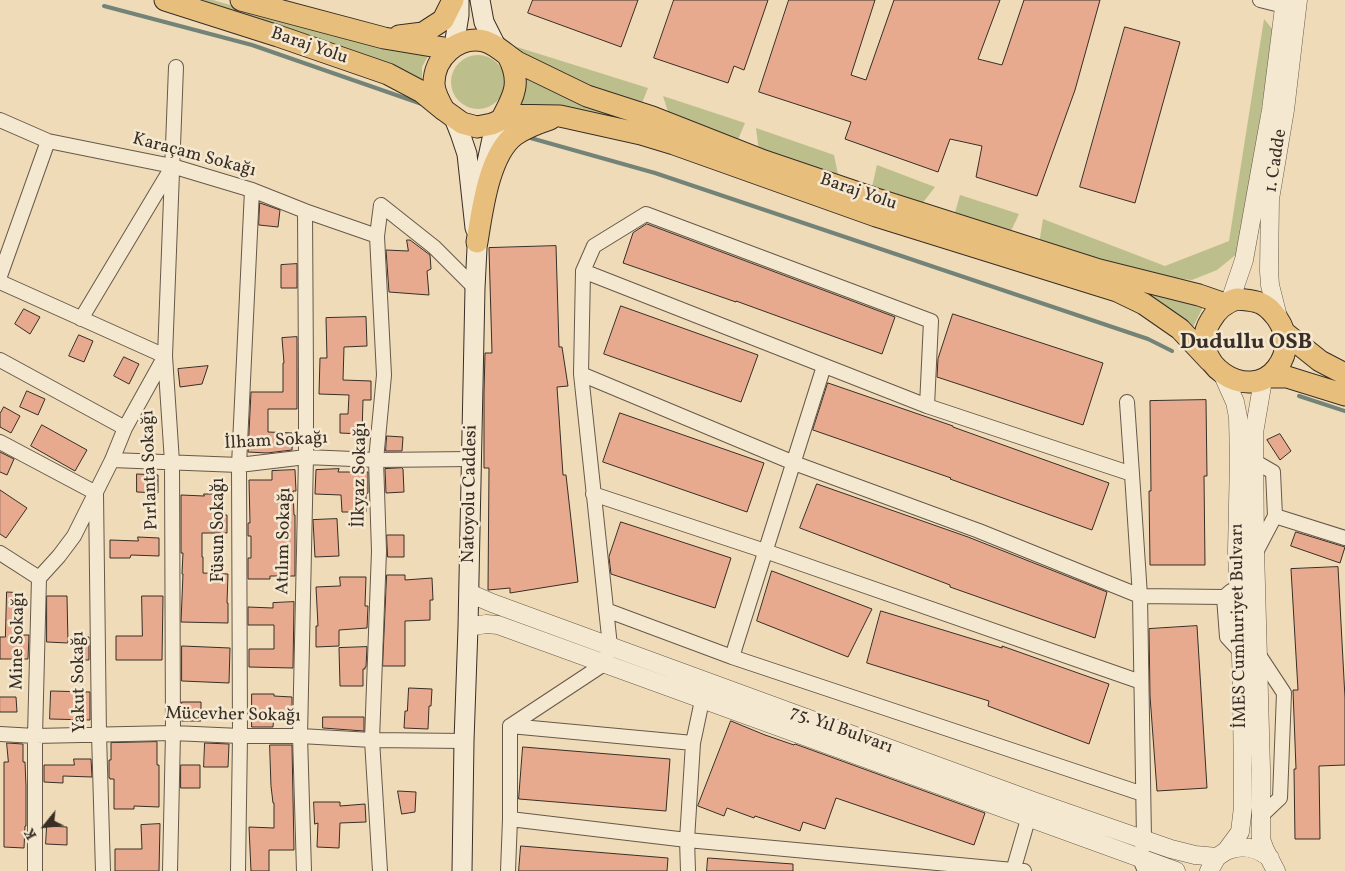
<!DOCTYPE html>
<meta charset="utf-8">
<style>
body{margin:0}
#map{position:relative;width:1345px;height:871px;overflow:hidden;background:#efdbb7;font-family:Vollkorn,serif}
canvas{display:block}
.north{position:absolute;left:20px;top:801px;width:50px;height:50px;-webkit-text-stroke:4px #f5e8d0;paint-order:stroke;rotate:241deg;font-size:14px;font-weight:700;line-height:20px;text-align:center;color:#382e26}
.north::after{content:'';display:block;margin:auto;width:18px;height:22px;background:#382e26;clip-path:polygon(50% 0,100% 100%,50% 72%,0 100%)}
</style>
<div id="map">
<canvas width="1345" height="871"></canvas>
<div class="north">K</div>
</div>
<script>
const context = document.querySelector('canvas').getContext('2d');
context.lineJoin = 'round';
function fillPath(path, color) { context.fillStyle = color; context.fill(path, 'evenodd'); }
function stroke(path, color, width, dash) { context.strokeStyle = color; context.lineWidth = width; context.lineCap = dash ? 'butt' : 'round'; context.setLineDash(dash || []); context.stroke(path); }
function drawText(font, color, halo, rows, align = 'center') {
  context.font = font + ' Vollkorn,serif'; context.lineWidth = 5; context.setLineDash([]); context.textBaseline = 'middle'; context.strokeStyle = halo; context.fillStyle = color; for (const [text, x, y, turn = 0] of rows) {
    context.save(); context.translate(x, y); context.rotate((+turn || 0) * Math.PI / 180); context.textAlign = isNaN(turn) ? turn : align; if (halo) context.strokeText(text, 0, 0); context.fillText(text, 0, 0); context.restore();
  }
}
fillPath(new Path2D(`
 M205,0h8l165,48 50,8 -6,11v18l-217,-81z
 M1264,19l10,12 -36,222 -21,17 -25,10 -35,-4 -118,-32 4,-25 122,47 64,-25z
 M501,42l147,46 -8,20 -49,-17z
 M451 82a27 27 0 1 1 54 0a27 27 0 1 1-54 0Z
 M523,76l105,44 -109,-12 5,-14z
 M663,96l82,27 -8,19 -67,-24z
 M756,128l78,27 5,24 -80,-27z
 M877,165l58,22 -14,18 -49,-18z
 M960,195l59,19 -10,21 -55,-19z
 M1122,283l83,20 -14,28z`), '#bcbf8c');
stroke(new Path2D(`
 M104,6l148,39 170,59
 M527,137l128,36 493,166 24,12
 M1299,396l46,15`), '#738378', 4);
const building = new Path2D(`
 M533,0h105l-17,47 -93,-34z
 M674,0h94l-24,70 -10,-4 -6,17 -74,-25z
 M789,0h86l-24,75 15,5 28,-80h106l-22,59 24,6 22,-65h76l-25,90 -38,106 -61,-19 6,-31 -32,-7 -12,33 -93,-33 6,-17 -92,-30z
 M1125,27l55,15 -45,161 -55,-16z
 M260,203l20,7 -2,17 -19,-2z
 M647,224l248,93 -13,37 -146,-53v1l-113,-39 10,-30z
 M407,240h3l20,15 1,14 -4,2 2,24 -40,-3 -3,-42 22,1z
 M556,246l3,101h3l6,39 -11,1 6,88h3l12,107 -68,11v-5l-22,2 1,-122h-5v-75l1,-40h7l-3,-105z
 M297,264v24h-16v-23z
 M621,306l137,49 -17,47 -137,-48z
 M24,309l16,8 -10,17 -15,-10z
 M953,314l150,49 -20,62 -146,-48 1,-18z
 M366,317l1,29 -23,1 -1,33 28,1v19h-8l-1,34 -22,-1v-19h8l1,-19 -30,-1 1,-36h7l-1,-40z
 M79,335l14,6 -9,21 -15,-6z
 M297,337v72h-29v23l25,1 -1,17 -25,3 -19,-1 3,-60h32v-29h1l-2,-25z
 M124,357l15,7 -10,20 -15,-8z
 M208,366l-6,18 -22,3 -2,-18z
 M828,383l125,43v1l156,56 -17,47 -142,-51 1,-1 -138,-48z
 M27,391l18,8 -7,16 -18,-8z
 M1206,400l1,76h-3l1,89h-55l-1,-74h2l-1,-90z
 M4,407l16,9 -9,17 -11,-6v-13z
 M620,413l144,50 -17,49 -144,-50z
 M42,425l45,25 -12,21 -44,-25z
 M1280,434l11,17 -11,9 -13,-20z
 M387,436l16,1 -1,14h-16z
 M0,452l14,7 -7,16 -7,-3z
 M402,468l1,1 1,23 -18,1 -1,-24z
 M339,469l-1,3h30v21l-2,1v18h-24l-1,-17 -26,-1 1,-24z
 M295,470l1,21h-3l1,24h1v61h-25v3h-22v-21h3v-22h-3v-13h2l-1,-43h23v-9z
 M137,474l21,1v18l-21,-1z
 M817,484l151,53 139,55 -12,46 -145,-51v-2l-150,-57z
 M0,490l27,18 -21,30 -6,-4z
 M204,494h20v21h3v18h-25v24h1v16l25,1 -1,29h1v20l-47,-1 2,-48h-1l1,-21h-2v-58l23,1z
 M337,519l2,37 -24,1 -2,-37z
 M621,522l110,36 -16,50 -104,-34 -2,-17z
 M1296,532l49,15 -5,16 -49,-17z
 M387,535h17v22h-16z
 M138,537l21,1v18l-28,-1 -1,3h-20v-18l28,1z
 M1338,567l7,131v67l-26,1 1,73h-25l-1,-70h2l-3,-79h5l-7,-121z
 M772,571l100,38 -24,48 -91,-36z
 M387,575h18v5l27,-2 1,22h-3v20l-25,1v45h-22z
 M340,577h26l-1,29h3l-1,22 -28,2v16l-23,1v-21h2l-2,-39 24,-1z
 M7,592l17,1 -1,42h6l-1,24h-28v-22h5z
 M47,596h20l1,47 -21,-1z
 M142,596h21l-1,64h-46v-24h26z
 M294,602l-1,66 -44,-1v-18h25v-24h-26v-18l25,1v-5z
 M881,611l121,37v-2l107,38 -20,60 -101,-38 1,-5 -122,-38z
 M1197,626l10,162 -50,3 -7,-95 -1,-67z
 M77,637h12v23h-12z
 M182,646l48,2 -1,35 -47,-2z
 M367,647l-1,20h-1v2h-2v17h-23l-1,-38z
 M409,688l23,1 -1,17h-2l-1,23 -24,-1 1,-17h2z
 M51,691l39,1v28l-40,-1z
 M252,694h22v2l18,1v18l-18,-1 -1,13h-21z
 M0,697h16l1,15h-17z
 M182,702h19v19h-19z
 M323,717h41v14l-41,-3z
 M731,721l34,14 29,10 1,-1 190,69 -11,32 -138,-47 -11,31 -22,-7 -3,9 -45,-15 -1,2 -27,-10 -3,8 -26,-10z
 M157,742v23h2v42l-25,-1v3h-20v-30h-4v-1h-1v-18h2v-17z
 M7,743l16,1v18h2l1,24v40h-1l-1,22 -20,-1v-85h4z
 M205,743l24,1 -1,23h-24z
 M270,745h22l2,105h-25v21h-18l-2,-44 25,1v-25h-1l-2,-17z
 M523,747l147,12 -4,52 -147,-12z
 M74,759h17l1,18 -29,-1v7l-19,-1v-17h30z
 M181,765h19v23h-19z
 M398,791l18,1 -1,20 -13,2z
 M314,802h26v4l25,-2 1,18 -26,1 -1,25 -22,-1 1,-24 -3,1z
 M160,824l-1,47h-44v-22h27l-1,-24z
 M47,826l20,1v18l-21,-1z
 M521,846l147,12 -1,13h-148z
 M708,858l85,6v7h-86z`);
fillPath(building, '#e8aa8f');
stroke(building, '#382e26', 1);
const minor = new Path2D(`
 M1260,0l24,6h10
 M0,120l48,21 124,25 80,24 53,21 72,25
 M583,271l344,135
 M0,276l48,-135
 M0,282l165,74 -40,72 -13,32 -38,76 -15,20 -20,22 -4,158v135
 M81,319l91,-152
 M0,360l125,68
 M824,366l-92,291 411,137
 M1127,402l5,72 -205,-68 4,-85 -285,-107 -52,32 -11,25 -2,103 213,89 185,68 161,65 84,1
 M0,442l96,51 3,241 4,137
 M112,460l127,5 67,-8 70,3 95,-1
 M1254,461l19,11 2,44
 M1132,474l8,122 4,243 -4,20 5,12
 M593,494l172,57 376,131
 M0,553l39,25
 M1255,554l20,-38 70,22
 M1231,591l-7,6 3,40 13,14 17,1 27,41 -4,105 -19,18
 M606,610l126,47
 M510,726l183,17
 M0,734l35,2 138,-3 67,3h60l72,4 92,1
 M510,819l177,21 337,31
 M170,871l3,-138 -1,-271 -7,-106 11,-289
 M238,871l2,-135 -1,-271 13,-275
 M304,871l-4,-135 6,-279v-81l-1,-165
 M380,871l-8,-131 7,-189 -3,-91 8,-85 -7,-139 4,-31 53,42 41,41
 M508,871l2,-52v-93l94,-62 6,-18 -29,-272
 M688,871l-1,-31 6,-97 11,-52
 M1013,871l18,-62`);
const tertiary = new Path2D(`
 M1230,301l14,-41 27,-150 14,-110
 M1279,321l-9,-36 -1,-14 1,-72 15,-89 13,-110
 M1263,380l-9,53 1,116 6,220v70l4,11 11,21
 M469,593l23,10 541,198 138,48 24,6 22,2
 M468,627l18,-3 12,1 678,246
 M1226,851c16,-7 30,-4 44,7
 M1209,871l8,-14 9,-6 14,-19 3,-25 -1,-123 -5,-133 2,-91 -1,-43 -3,-15 -13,-29`);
const secondary = new Path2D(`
 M480,0l4,22 13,26
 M454,46l5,-31v-15
 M454,118l6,15 7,21 8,74
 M484,176l9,-42 8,-14
 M462,871l2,-130 4,-114 7,-339 3,-60`);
const primary = new Path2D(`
 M165,0l113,36 110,38 34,18 22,18 18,13 15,4 15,-3 9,-4c13,-24 21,-38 7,-64
 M241,0l143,38 66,11
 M399,36l24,-3 20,-13 10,-20
 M444,110c-4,-7 -9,-16 -10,-25 -1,-27 24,-50 50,-44 12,3 22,14 33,21l70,34 65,21 112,44 115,39 220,70 100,25 26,9
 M504,115l56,1 81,18 33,10 202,72 241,75 27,13 36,25 30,32
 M477,242c5,-31 12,-88 38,-107 11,-8 23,-12 35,-16
 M1237,299c8,1 16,1 23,4 8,3 12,9 17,15 11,16 12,34 0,50 -28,37 -93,-6 -66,-48 6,-10 15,-18 26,-21z
 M1285,333l35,28 25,13
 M1268,377h19l58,18`);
stroke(minor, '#66594a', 16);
stroke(tertiary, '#66594a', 19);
stroke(secondary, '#382e26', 21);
stroke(primary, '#382e26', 23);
stroke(minor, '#f5e8d0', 14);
stroke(tertiary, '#f5e8d0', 18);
stroke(secondary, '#f5e8d0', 19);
stroke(primary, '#e8be7c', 21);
drawText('18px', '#382e26', '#f5e8d0', [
 ["Baraj Yolu",309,47,19],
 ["Karaçam Sokağı",194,156,15],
 ["1. Cadde",1277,161,-81],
 ["Baraj Yolu",858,193,19],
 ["İlham Sokağı",276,442,-3],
 ["Pırlanta Sokağı",151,470,-92],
 ["İlkyaz Sokağı",361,475,-89],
 ["Natoyolu Caddesi",471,494,-89],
 ["Füsun Sokağı",220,530,-90],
 ["Atılım Sokağı",285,541,-89],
 ["İMES Cumhuriyet Bulvarı",1240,626,-91],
 ["Mine Sokağı",19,641,-89],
 ["Yakut Sokağı",80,682,-91],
 ["Mücevher Sokağı",233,716,1],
 ["75. Yıl Bulvarı",841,731,20]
]);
drawText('bold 22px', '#382e26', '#f5e8d0', [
 ["Dudullu OSB",1246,344]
]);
</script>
